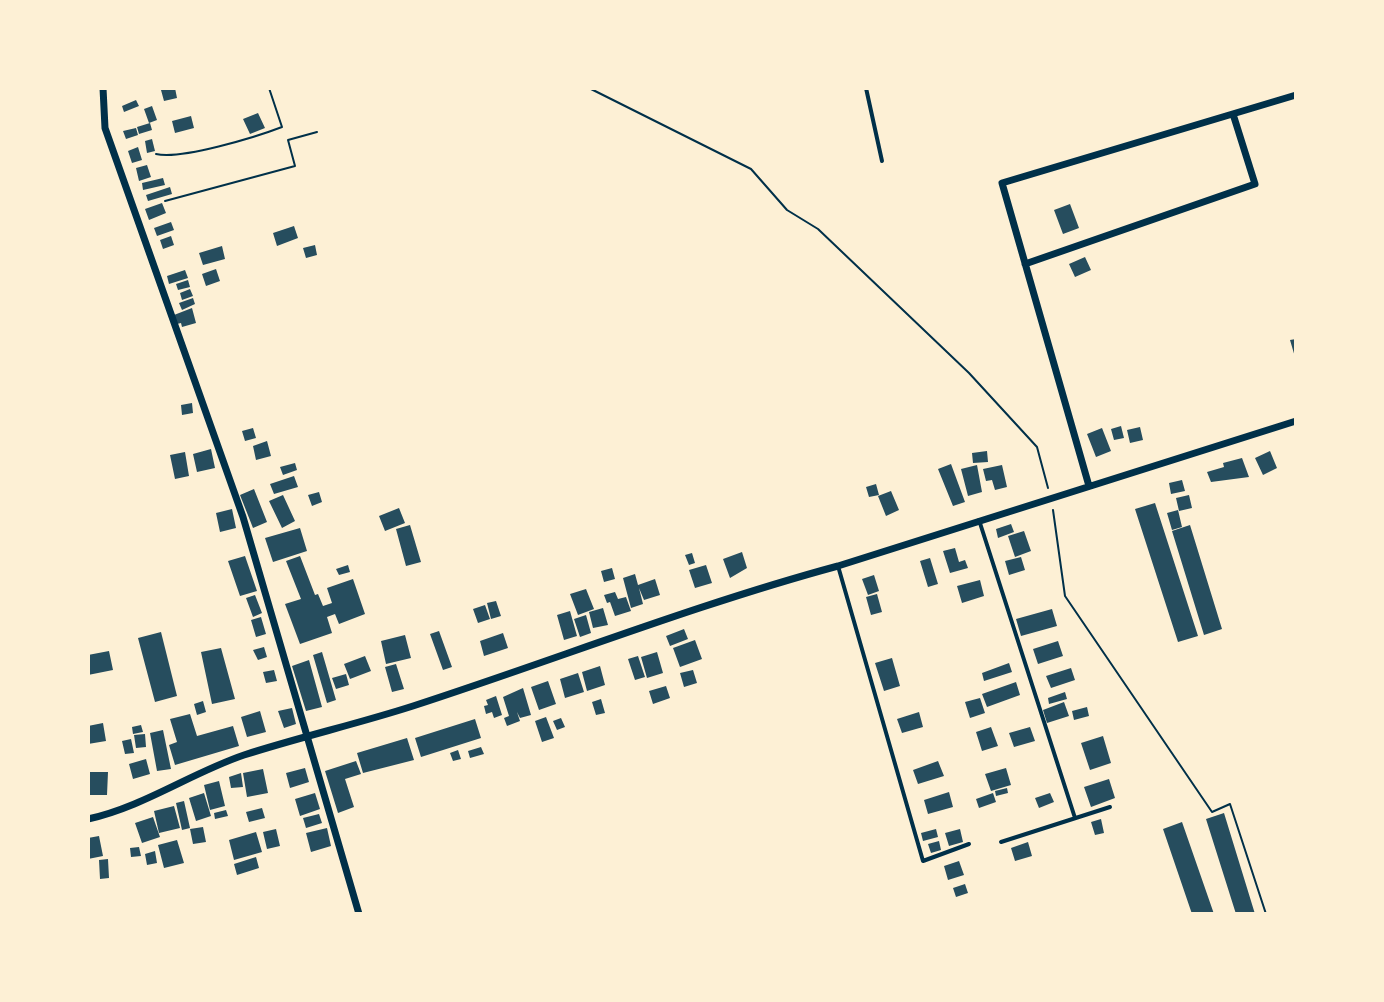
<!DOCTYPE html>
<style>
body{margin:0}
#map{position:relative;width:1384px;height:1002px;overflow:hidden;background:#fdf0d5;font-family:"Source Sans 3",sans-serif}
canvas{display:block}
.frame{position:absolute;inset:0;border:90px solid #fdf0d5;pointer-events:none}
</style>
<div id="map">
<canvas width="1384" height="1002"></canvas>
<div class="frame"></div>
</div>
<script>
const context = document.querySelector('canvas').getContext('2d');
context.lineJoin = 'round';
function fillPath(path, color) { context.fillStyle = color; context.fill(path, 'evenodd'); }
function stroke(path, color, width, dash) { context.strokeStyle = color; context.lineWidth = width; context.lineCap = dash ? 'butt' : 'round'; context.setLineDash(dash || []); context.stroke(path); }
fillPath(new Path2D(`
 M175,88l2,10 -13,3 -3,-11z
 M136,100l3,6 -15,6 -2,-6z
 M152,106l5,14 -8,3 -5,-14z
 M258,113l7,15 -15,6 -7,-15z
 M191,116l3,12 -19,5 -3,-12z
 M150,123l2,7 -13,4 -2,-7z
 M136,128l2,7 -12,4 -3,-8z
 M152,139l3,12 -8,2 -2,-12z
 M138,147l4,13 -10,3 -4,-12z
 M147,165l4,12 -12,4 -3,-13z
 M163,178l2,7 -22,5 -1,-7z
 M170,187l2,7 -24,7 -2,-6z
 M162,203l4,10 -17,7 -4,-11z
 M1070,204l9,24 -16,6 -9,-24z
 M171,222l3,8 -17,6 -3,-8z
 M294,226l4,12 -21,8 -4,-13z
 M171,236l3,9 -11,4 -3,-9z
 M315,245l2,10 -11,3 -3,-10z
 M222,246l3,13 -22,6 -4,-12z
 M1085,257l6,13 -16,7 -6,-13z
 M216,269l4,12 -14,5 -4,-12z
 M185,270l3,8 -19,6 -2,-8z
 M188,280l2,7 -12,3 -2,-6z
 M190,289l3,7 -11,4 -2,-7z
 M193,298l2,6 -13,6 -3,-7z
 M192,308l4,15 -14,4 -1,-4 -4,1 -3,-9z
 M1296,339v18h-1l-5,-17z
 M192,403l1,10 -11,2 -1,-10z
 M1121,426l3,12 -10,2 -3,-11z
 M1140,427l3,13 -13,3 -3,-13z
 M253,428l3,10 -11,3 -3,-10z
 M1102,428l9,23 -15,6 -9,-23z
 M267,441l4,15 -15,4 -3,-14z
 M211,449l4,19 -18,4 -4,-18z
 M987,451l1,11 -15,1 -1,-10z
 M1270,451l7,17 -14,7 -8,-17z
 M185,452l4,24 -14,3 -5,-24z
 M1242,458l7,19 -38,5 -4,-10 17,-5 -1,-4z
 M295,463l2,7 -14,5 -3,-8z
 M951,464l14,38 -12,4 -15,-37z
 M977,465l5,27 -14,4 -7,-27z
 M1002,465l5,22 -12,3 -3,-10 -6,1 -3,-12z
 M294,476l4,11 -24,7 -4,-10z
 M1182,480l3,11 -14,3 -2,-11z
 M876,484l3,11 -10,2 -3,-10z
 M254,489l13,33 -14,6 -13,-33z
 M891,491l8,19 -13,6 -8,-20z
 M319,492l3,10 -10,4 -4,-11z
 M283,495l12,26 -13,7 -13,-27z
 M1189,495l3,13 -13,3 -3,-13z
 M1155,503l43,133 -20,6 -43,-133z
 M399,508l6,15 -20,8 -6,-15z
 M232,509l4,19 -16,4 -4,-19z
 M1178,510l4,17 -10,3 -5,-17z
 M1011,524l3,8 -16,6 -2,-9z
 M410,525l11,37 -15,4 -10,-37z
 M1190,525l32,104 -18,6 -32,-104z
 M300,528l7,23 -34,11 -8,-24z
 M1024,531l7,20 -16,6 -7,-21z
 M955,548l4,14 6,-2 3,8 -18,5 -7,-22z
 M742,552l5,16 -17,10 -7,-19z
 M692,553l3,10 -6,2 -4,-10z
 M245,556l12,35 -17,5 -12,-35z
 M300,556l15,39 3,-1 5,12 9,-3 -5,-15 26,-9 12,35 -26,10 -4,-10 -8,3 5,16 -32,11 -15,-40 16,-5 -15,-38z
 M1021,557l4,13 -16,5 -4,-14z
 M930,558l8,26 -10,3 -8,-26z
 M348,565l2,7 -11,3 -3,-6z
 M706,565l6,18 -17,5 -6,-18z
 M612,568l3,11 -11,3 -3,-11z
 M635,574l3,11 17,-6 5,16 -16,5 -5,-12 4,16 -12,4 -8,-30z
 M874,575l5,16 -11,4 -6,-16z
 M980,580l4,16 -22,7 -5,-17z
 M586,589l8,20 -16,6 -8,-21z
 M615,592l3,7 8,-2 5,14 -16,5 -5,-14 -3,1 -3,-8z
 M877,594l5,18 -11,3 -5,-18z
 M255,595l7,18 -9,4 -7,-19z
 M496,601l5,15 -10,3 -4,-16z
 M485,605l5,14 -12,4 -5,-14z
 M603,608l5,17 -15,3 -4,-16z
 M1052,609l5,17 -36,10 -5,-17z
 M570,611l7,25 -13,4 -7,-25z
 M586,615l5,18 -11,4 -6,-18z
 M261,617l5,17 -10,3 -5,-17z
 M684,629l4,10 -18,7 -4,-10z
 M439,631l13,36 -9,3 -13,-36z
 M161,632l16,64 -22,6 -17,-64z
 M503,633l5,15 -24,8 -4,-15z
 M405,635l6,23 -25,6 -5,-23z
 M695,640l7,19 -22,8 -7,-19z
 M1058,641l5,15 -25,8 -5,-15z
 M264,647l3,10 -9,3 -5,-10z
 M221,648l14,51 -23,5 -11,-52z
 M109,651l4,19 -25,5v-20z
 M322,652l14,48 -9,3 -14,-48z
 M657,652l6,21 -16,5 -6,-21z
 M365,656l6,15 -21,8 -6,-15z
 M638,656l7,21 -10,3 -7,-21z
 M892,658l8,28 -16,5 -9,-28z
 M309,660l13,47 -16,4 -14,-45z
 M1009,663l3,9 -28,9 -2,-8z
 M396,664l8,25 -12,3 -7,-25z
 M600,666l5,19 -18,6 -5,-19z
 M1071,668l4,12 -24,8 -5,-12z
 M274,670l3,11 -11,2 -3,-11z
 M693,670l4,13 -13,4 -4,-14z
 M578,673l6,19 -19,6 -5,-19z
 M346,674l3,11 -13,4 -4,-11z
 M548,681l8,23 -17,6 -8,-23z
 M1016,682l4,13 -33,12 -5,-13z
 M666,686l4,12 -17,6 -4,-13z
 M523,688l8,27 -11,3 -3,-6 3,9 -13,5 -3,-8 5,-2 -6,-19z
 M1065,692l2,7 -18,5 -1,-6z
 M496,696l6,19 -8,3 -2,-6 -6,2 -2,-8 4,-1 -2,-5z
 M980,698l5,15 -15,5 -5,-16z
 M601,699l4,14 -9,2 -4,-13z
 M203,701l3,11 -9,3 -3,-11z
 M1064,702l5,14 -22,7 -4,-13z
 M1087,707l2,9 -15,4 -2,-9z
 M292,708l4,16 -12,4 -6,-17z
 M260,711l6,21 -19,5 -6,-20z
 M919,712l4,15 -21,6 -5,-14z
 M190,714l7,22 36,-10 6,20 -64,19 -6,-20 8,-3 -7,-23z
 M546,717l8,21 -12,4 -7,-21z
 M561,718l4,9 -8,3 -4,-9z
 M475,719l6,19 -60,19 -6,-19z
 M103,723l3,18 -18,3v-18z
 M141,725l2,7 -10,2 -1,-7z
 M991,727l7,19 -16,5 -6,-19z
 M1030,727l5,14 -21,6 -5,-14z
 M163,730l8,39 -14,2 -7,-38z
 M145,734l1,13 -10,1 -2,-13z
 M1103,736l8,27 -21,7 -9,-27z
 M407,738l7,22 -51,13 -6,-20z
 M131,739l3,14 -9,1 -3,-13z
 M481,747l3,7 -14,4 -2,-7z
 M458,750l3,9 -8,2 -3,-8z
 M146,759l4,15 -17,5 -4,-15z
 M356,761l5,13 -16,5 9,28 -16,6 -13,-42z
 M938,761l6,15 -26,8 -5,-14z
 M305,768l4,14 -19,6 -4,-15z
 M1006,768l5,17 -20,6 -6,-17z
 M263,769l5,24 -21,4 -4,-24z
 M89,772h19l-1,23h-19z
 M241,773l2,14 -12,1 -2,-11z
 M1109,779l6,19 -24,9 -7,-20z
 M219,781l6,25 -15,4 -6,-25z
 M1007,788l1,5 -12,3 -1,-5z
 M949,792l4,15 -25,7 -4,-14z
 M204,793l7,23 -15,5 -7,-23z
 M315,793l5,16 -20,7 -5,-17z
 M993,793l3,9 -17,6 -3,-9z
 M1050,793l4,9 -15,6 -4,-10z
 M184,801l6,27 -8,2 -6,-27z
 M174,806l6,22 -21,5 -5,-22z
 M262,808l3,10 -16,4 -3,-10z
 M226,810l2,6 -13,3 -1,-6z
 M1224,813l31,101h-19l-30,-95z
 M319,814l3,9 -16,5 -3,-10z
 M153,817l7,20 -18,6 -7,-20z
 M1101,819l3,14 -9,2 -4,-13z
 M1182,822l32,92h-22l-29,-85z
 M203,827l3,15 -13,2 -3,-15z
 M327,828l4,18 -20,6 -5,-19z
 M276,829l4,17 -13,3 -4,-17z
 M936,829l2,8 -15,4 -2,-8z
 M960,829l3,13 -14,4 -4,-13z
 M256,832l6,20 -28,8 -5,-20z
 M99,836l4,20 -15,3v-21z
 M177,840l7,23 -20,5 -6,-23z
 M939,841l2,9 -10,3 -3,-9z
 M1028,842l4,14 -17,5 -4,-13z
 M139,847l2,9 -10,1 -1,-9z
 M155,851l2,12 -10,2 -2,-11z
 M256,857l3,11 -22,7 -3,-11z
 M108,859l1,19 -9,1 -1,-19z
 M959,861l5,14 -16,5 -4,-14z
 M965,884l3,9 -12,4 -3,-9z`), '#264d5e');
stroke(new Path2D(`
 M589,88l162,81 36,41 31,19 151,144 68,74 11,41
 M156,154c25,6 100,-17 126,-27l-13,-39
 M165,201l130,-35 -7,-26 29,-8
 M1053,510l12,86 147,216 18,-8 36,110`), '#003049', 2);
stroke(new Path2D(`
 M866,88l16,73
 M979,520l96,298
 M838,566l85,295 46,-17
 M1001,842l109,-35`), '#003049', 4);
stroke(new Path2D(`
 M103,88l2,40 138,389 116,397
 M1025,264l230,-80 -22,-70
 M1089,486l-87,-303 294,-88
 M88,819c55,-12 103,-46 156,-64 56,-18 113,-31 169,-49 142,-46 281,-101 425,-140l458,-145`), '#003049', 7);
</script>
